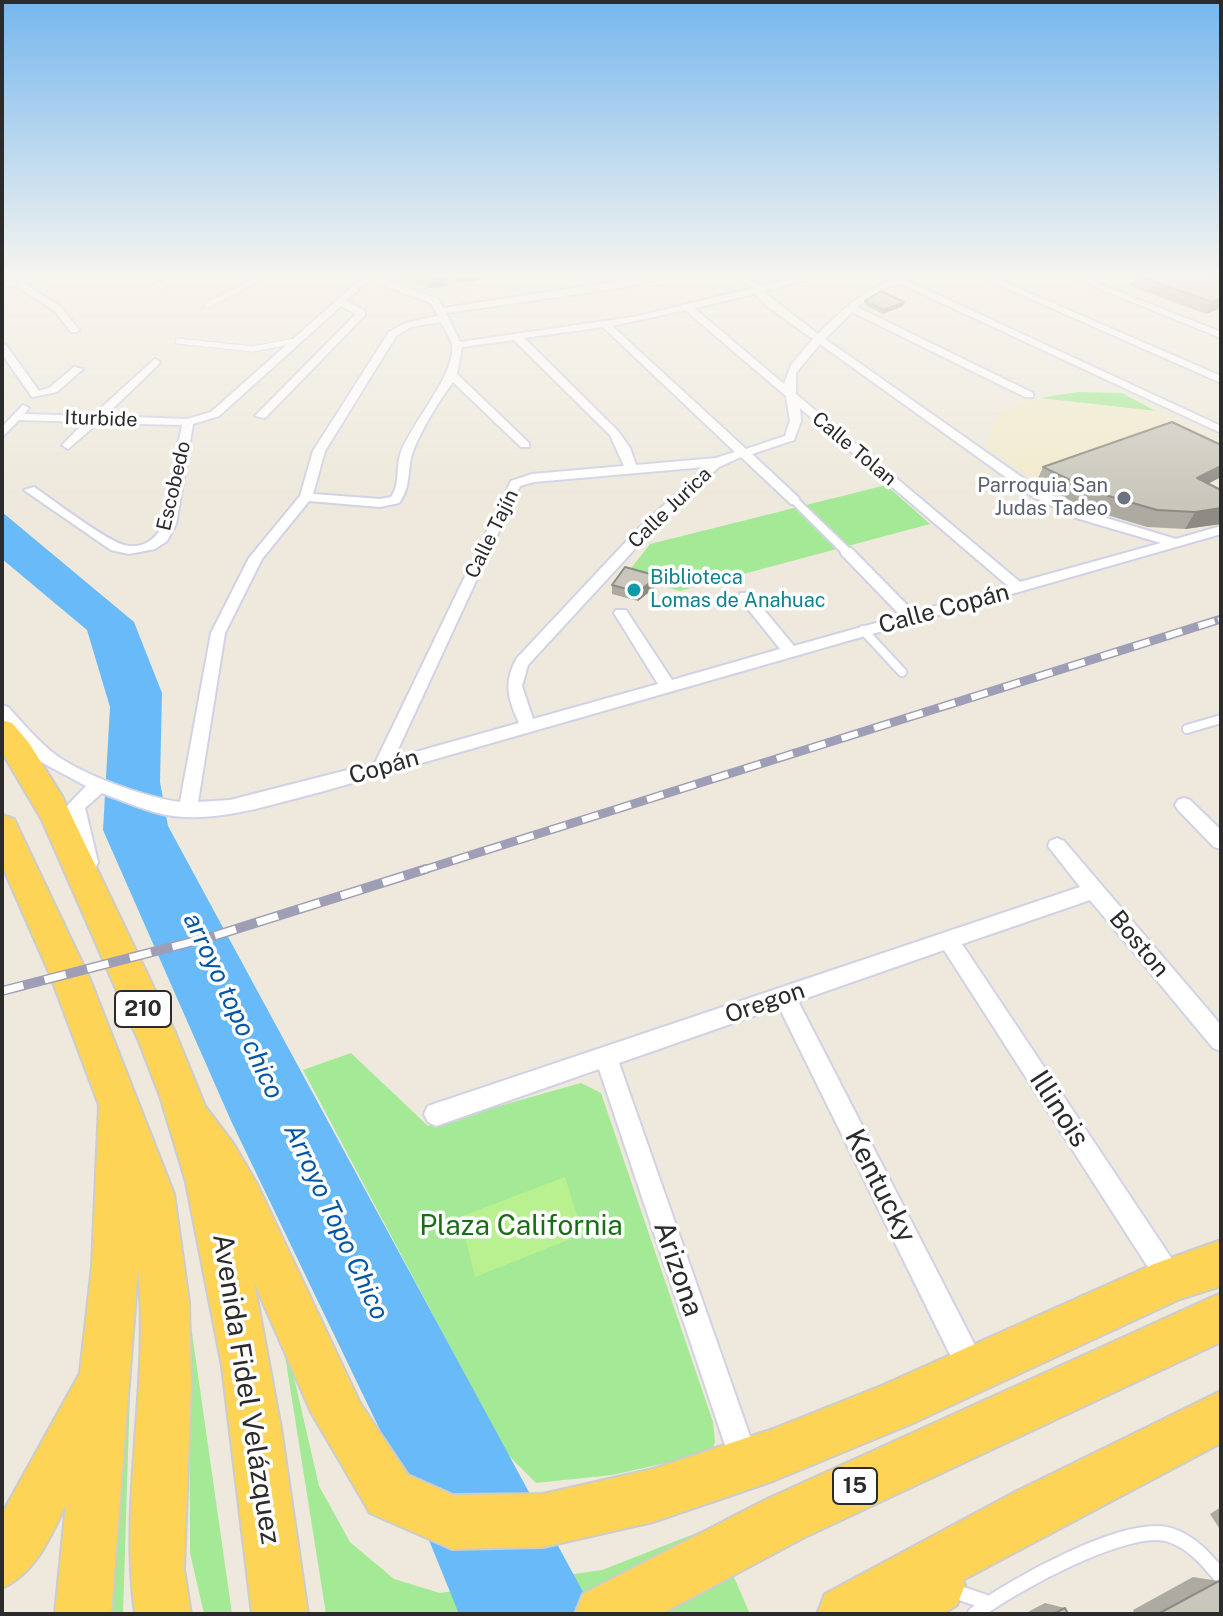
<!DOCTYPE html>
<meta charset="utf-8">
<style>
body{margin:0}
#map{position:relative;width:1223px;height:1616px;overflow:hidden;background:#eee9dc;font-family:"Public Sans",sans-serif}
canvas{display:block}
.frame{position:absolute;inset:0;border:4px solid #2b2b2b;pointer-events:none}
</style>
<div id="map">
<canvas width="1223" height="1616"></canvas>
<div class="frame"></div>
</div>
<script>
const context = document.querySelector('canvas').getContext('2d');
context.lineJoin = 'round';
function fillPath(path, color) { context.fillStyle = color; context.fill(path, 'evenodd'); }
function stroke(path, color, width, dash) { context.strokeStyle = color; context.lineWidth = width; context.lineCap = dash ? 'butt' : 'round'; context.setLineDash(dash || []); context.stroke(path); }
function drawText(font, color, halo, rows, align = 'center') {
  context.font = font + ' "Public Sans",sans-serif'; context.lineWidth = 7; context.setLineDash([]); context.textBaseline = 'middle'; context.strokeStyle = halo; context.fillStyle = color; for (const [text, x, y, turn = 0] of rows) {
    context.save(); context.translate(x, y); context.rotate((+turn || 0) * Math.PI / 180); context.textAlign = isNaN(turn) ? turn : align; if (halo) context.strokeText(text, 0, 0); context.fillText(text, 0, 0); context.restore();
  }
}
fillPath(new Path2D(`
 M1040,398l116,13 65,31v35l-34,18 -149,-12 -52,-36 11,-31 28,-16z`), '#f1eacb');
fillPath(new Path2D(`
 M379,275h107l-34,25z`), '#f5dcd9');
fillPath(new Path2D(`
 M1077,392l45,1 34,18 -116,-13z
 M886,485l44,39 -250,67 -55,-15 25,-32z
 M351,1053l77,73 153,-43 20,10 112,329 2,20 -4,11 -99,22 -76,8 -29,-29 -204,-384z
 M276,1299l43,187 31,56 44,37 46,14 162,-23 110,-43 38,87h-424z
 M189,1312l43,302h-28l-14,-61z
 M131,1358l-8,256h-14z`), '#a4e995');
fillPath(new Path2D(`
 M565,1177l18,57 -108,43 -15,-60z`), '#b9f190');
fillPath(new Path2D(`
 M2,512l132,110 28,71 -2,89 8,44 427,788h-136l-52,-128 -175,-363 -129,-293 7,-123 -23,-77 -85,-71z`), '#68bbf8');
const serviceFar2 = new Path2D(`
 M156,275l-2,6 10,6
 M385,282l10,-7
 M207,305l60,-30
 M178,341l75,8 42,-8`);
const serviceFar1 = new Path2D(`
 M863,630l39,42
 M1187,729l34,-10`);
const service = new Path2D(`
 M951,1590l38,13
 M975,1614c34,-27 153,-93 195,-79 22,7 37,25 51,42`);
const pedestrian = new Path2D(`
 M792,499h6l52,50v4h-8l-50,-50z`);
const minor = new Path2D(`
 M8,275h8l3,4 43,-4 -37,9 36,23 18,23 -2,2h-6l-16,-21 -40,-26 -13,3v-6l9,-1z
 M359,275h15l64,24 5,9 215,-33h15l-52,13 -175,25 14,29 179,-26 114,-28 -21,-13h10l20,11 47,-11h14l-58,16v2l53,41c31,-31 61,-59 107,-59l-17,6 313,145v7l-322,-150 -22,9 -20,15 176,86v4h-8l-173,-85 -27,27 215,151 46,22 90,27 45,-13v8l-904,259c-49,12 -104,32 -155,21 -21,-5 -41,-14 -60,-21l-17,15 13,54 -2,5 -7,3 -7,-3 -15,-61 19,-20 -45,-24 -39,-41v-16l6,2c14,15 28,32 44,45 27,22 94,46 128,50l31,-169 38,-75 51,-62 13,-45 76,-119 16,-9 33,-7 -7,-13 -62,-23 -23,21 19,10v4l-100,103 -10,-2 101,-102 -15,-8 -122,110 -26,8 -17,100 -9,17 -12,8 -26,5 -18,-4 -87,-60 10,-3c19,13 71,53 90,58 18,5 33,-6 39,-21l19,-99 -84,-2 -30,26 -6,-4 23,-23 -66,-2 -17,17v-10l21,-22 6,3 -5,6 68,2 63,-57 5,3 -1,2 -54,52 82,3 24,-7 151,-134zM755,294l13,13 45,32 -22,26 -7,19 -90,-76zM685,310l101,86 4,25 -5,15 -39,13 -134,-123zM441,322c3,6 9,15 11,22 5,30 -42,80 -52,111 -4,14 0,30 -9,42l-11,2 -67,-5 12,-43 71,-115 15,-9zM603,327l132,125 -19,6 -80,7 -6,-17 -12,-17 -94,-93zM514,340l96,95 14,31 -92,8 -21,7 -136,282 -145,37 -32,2 27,-169 37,-74 47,-58 71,6 19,-4c12,-16 8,-31 13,-49 9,-25 26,-51 41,-72l68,65h8v-4l-72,-69 5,-27zM820,344l212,152 44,22 85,25 -141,39 -224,-188v-21zM800,408l208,178 -94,26 -63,-64h-10v6l60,62 -107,30 -44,-53h-10v6l40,50 -108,31 -46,-70h-10l-2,3 44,71 -125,35 -11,-33 6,-21 140,-152 51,-46 22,-10 50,47h8v-6l-47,-44 42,-14 7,-19zM705,467l-70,65 -118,126c-14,24 -9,41 2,65l-125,35 126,-272 14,-4z
 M977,275h11l233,101v7z
 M1066,275h11l144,57v6z
 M2,344l4,1 33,46 10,-3 25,-21 9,2 -26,23 -25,5 -30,-43z
 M1184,798l6,2 31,30v19l-7,-2 -36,-37 -3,-5 3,-5z
 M1057,838l7,3 157,184v26l-8,-3 -123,-148 -128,44 218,327 4,9 -4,9 -9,4 -9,-4 -218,-339 -146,51 184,358 4,10 -4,10 -10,4 -10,-4 -183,-372 -160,56 140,399 -5,10 -10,5 -10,-5 -135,-403 -163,57 -8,-4 -4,-8 4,-8 652,-219 -32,-41 2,-5z`);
const trunk = new Path2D(`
 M2,720l10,3 17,20 33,53 112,234 31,76 28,37 24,41 103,219 48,72 45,20 90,-1 110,-25 120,-40 108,-43 273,-122 67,-24v46l-41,13 -269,125 -138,57 -120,41 -110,25 -91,2 -82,-36 -59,-101 -57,-130 27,146 27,186h-56l-30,-248 -36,-184 -26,-86 -20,-52 -98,-224 -40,-68z
 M2,815l12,4 75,158 85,217 15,108 2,82 -7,185 7,45h-56c-16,-114 15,-231 3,-346l-27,346h-56l11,-110c-15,32 -30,69 -64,84v-74l78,-141 12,-107 7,-161 -48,-128 -49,-112z
 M1221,1293v49l-418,196 -142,76h-86l8,-20 182,-94z
 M1221,1391v52l-258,137 2,5 -8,20 -14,9h-126l8,-20 190,-102z`);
stroke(serviceFar2, '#d1d2e5', 7);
stroke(serviceFar1, '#d1d2e5', 12);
stroke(service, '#d1d2e5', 18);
stroke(pedestrian, '#d1d2e5', 4);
stroke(minor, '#d1d2e5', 4);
stroke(trunk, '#ccc', 4);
stroke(serviceFar2, '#fff', 5);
stroke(serviceFar1, '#fff', 8);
stroke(service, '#fff', 14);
fillPath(pedestrian, '#fff');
fillPath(minor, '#fff');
fillPath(trunk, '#fdd456');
const railFar2 = new Path2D(`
 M1218,620l3,-1`);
const railFar1 = new Path2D(`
 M420,871l801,-252`);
const rail = new Path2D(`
 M2,991l212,-55 212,-67`);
stroke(railFar2, '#9f9eb7', 6);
stroke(railFar1, '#9f9eb7', 9);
stroke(rail, '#9f9eb7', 10);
stroke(railFar2, '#fff', 4, [13]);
stroke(railFar1, '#fff', 6, [17]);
stroke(rail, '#fff', 7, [22]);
fillPath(new Path2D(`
 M399,275h48l1,11 -19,2 -29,-10z
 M1135,275h86v33l-15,6 -76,-28z
 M865,301l39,1 -1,4 -20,8 -18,-9z
 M1221,445v32l-13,7 13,6v34l-36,5 -38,-2 -60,-18 -51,-26 7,-16z
 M658,576v9l-20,16 -26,-7v-9z
 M1221,1507v24l-11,-17z
 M1193,1577l26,4 2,33h-86l-2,-4z
 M1045,1603l20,5 3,6h-44z`), '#adaba1');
fillPath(new Path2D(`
 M427,275h20l1,11 -19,2z
 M454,275h24l1,5 -24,3z
 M1217,275h4v8l-12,-6z
 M1221,298v10l-15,6 6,-12z
 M904,302l-1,4 -20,8 1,-4z
 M1221,466v11l-34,17 10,-16z
 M1221,508v16l-36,5 10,-17z
 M658,576v9l-20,16v-9z`), '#8d8b83');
const building = new Path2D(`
 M1135,275h82l-8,2 12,5v16l-9,4z
 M881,291l23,11 -20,8 -19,-9z
 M1172,422l49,23v21l-24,12 24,12v18l-26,4 -38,-2 -62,-18 -52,-25z
 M625,567l33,9 -20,16 -26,-7z
 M1219,1581l2,4v29h-63z
 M1065,1608l3,6h-15z`);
fillPath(building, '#c9c7bb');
stroke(building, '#8d8b83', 2);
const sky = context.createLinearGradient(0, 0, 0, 501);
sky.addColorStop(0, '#75b7ee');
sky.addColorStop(0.55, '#f7f5ef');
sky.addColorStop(1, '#f7f5ef00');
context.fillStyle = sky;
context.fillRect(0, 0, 1223, 501);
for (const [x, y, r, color] of [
 [1124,498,8,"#6b7280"],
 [634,590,8,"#0f9aa8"]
]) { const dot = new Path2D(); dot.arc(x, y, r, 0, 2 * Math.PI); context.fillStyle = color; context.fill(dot); stroke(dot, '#fff', 3); }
drawText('20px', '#2b2b2b', '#fff', [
 ["Iturbide",101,419,2],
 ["Calle Tolan",854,449,40],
 ["Escobedo",174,486,-77],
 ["Calle Jurica",670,508,-44],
 ["Calle Tajín",492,534,-64]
]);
drawText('20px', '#5b616d', '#fff', [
 ["Parroquia San",1108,486],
 ["Judas Tadeo",1108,509]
], 'right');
drawText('20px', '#0d838f', '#fff', [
 ["Biblioteca",650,578],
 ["Lomas de Anahuac",650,601]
], 'left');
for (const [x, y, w] of [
 [143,1009,56],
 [855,1486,44]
]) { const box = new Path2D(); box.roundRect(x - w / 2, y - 18, w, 36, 6); context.fillStyle = '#fff'; context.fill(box); stroke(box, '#2b2b2b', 2); }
drawText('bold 22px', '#2b2b2b', null, [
 ["210",143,1009],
 ["15",855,1486]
]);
drawText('24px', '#2b2b2b', '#fff', [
 ["Calle Copán",944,609,-15],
 ["Copán",384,767,-16],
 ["Boston",1139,944,50],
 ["Oregon",765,1003,-19]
]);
drawText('italic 26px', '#0356a7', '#fff', [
 ["arroyo topo chico",233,1006,65],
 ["Arroyo Topo Chico",336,1222,65]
]);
drawText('28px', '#2b2b2b', '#fff', [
 ["Illinois",1059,1109,57],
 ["Kentucky",880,1186,63],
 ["Arizona",678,1269,71],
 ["Avenida Fidel Velázquez",246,1389,81]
]);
drawText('28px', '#196f15', '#fff', [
 ["Plaza California",521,1226]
]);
</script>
